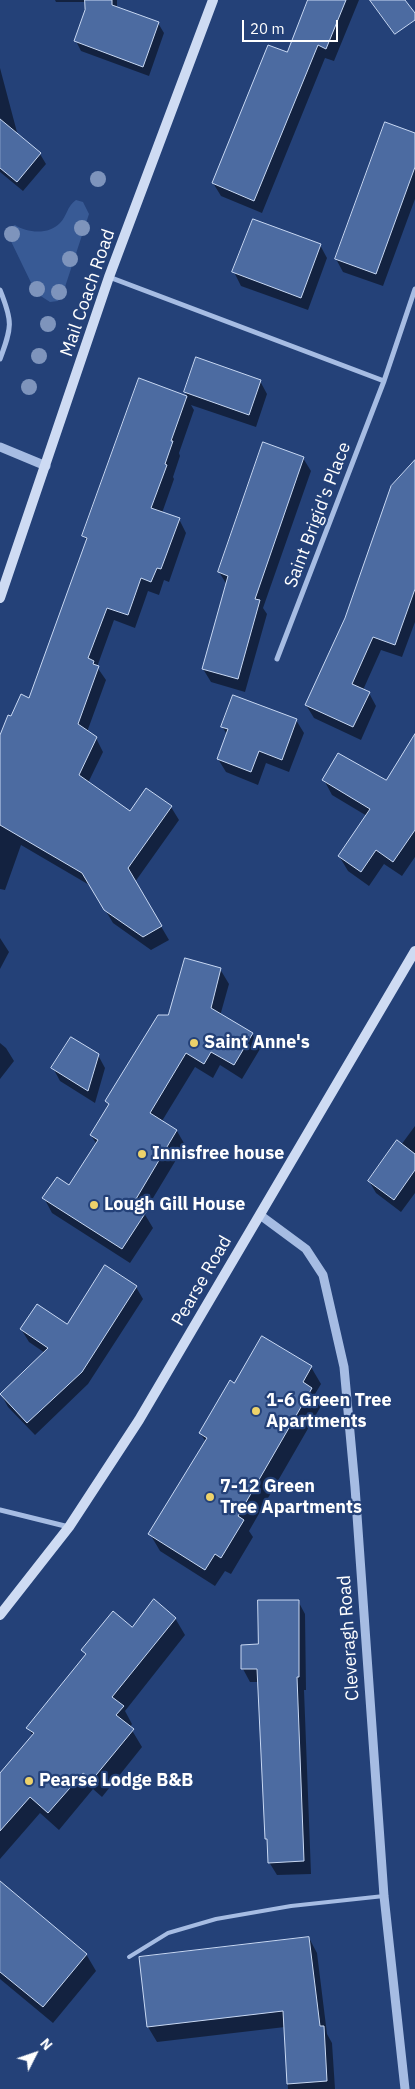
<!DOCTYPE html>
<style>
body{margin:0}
#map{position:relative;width:415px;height:2089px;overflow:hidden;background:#244178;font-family:"IBM Plex Sans",sans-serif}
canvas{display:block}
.north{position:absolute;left:10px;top:2029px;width:50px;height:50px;-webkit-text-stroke:4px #244178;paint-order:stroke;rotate:49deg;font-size:14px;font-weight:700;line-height:20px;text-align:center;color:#fff}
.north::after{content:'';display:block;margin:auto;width:18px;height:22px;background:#fff;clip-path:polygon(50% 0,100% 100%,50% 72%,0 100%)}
.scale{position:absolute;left:242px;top:20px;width:96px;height:22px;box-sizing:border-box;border:2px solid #fff;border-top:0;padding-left:6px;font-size:15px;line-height:18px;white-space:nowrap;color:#fff;-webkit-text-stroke:4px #244178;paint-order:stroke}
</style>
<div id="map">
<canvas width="415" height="2089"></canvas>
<div class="north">N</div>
<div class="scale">20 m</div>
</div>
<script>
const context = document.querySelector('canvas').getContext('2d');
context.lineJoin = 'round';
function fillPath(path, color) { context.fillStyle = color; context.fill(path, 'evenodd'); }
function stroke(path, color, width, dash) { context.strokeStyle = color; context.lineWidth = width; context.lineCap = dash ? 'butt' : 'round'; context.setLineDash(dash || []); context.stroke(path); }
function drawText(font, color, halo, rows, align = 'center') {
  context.font = font + ' "IBM Plex Sans",sans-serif'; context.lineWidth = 4.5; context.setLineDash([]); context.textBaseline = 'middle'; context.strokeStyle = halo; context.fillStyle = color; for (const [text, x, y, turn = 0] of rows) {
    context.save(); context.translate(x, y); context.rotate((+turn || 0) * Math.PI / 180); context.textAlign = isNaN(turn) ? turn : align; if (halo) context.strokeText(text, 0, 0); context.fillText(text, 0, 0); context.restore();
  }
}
fillPath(new Path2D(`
 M76,200l7,2 6,12 -25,76 -6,11 -8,1 -14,-9 -29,-60v-4l8,-4c12,8 34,10 45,-2 7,-7 7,-17 16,-23z`), '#385a95');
fillPath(new Path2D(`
 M55,0h62v8l41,15 6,10 -15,43 -68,-25 -5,-10 14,-39h-34z
 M309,0h50l-25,61 -9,-3 -63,155 -41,-17 -8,-13 74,-129z
 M0,68l18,68 22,18 6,10 -23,27 -23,-19z
 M415,134v65l-32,87 -40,-14 -7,-13z
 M320,245l7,13 -19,52 -67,-24 -7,-14z
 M139,379l49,19 -3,-6 75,-11 7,13 -11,33 -65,-22 3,5 -15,43 1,3 -7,21 1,2 -12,34 17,6 7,14 -17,49 -5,-2 -5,15 -11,-4 -13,37 -21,-8 -17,47 9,13 -19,52 9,6 7,14 -15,31 42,29 41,-5 8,13 -44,62 34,58 -18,10 -38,-27 -22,-37 -70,-41 -16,45 -5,-1v-151l12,-20 17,-19 58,-157 -3,-6z
 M303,458l8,13 -48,137 4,6 -22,78 -34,-10 -8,-13 24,-84 -8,-13z
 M415,462v160l-13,35 -21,-7 -18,40 6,3 7,13 -15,34 -47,-22 -8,-13z
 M296,720l8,13 -15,39 -23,-9 -8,22 -32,-13 -8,-13 9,-24 -5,-9z
 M415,736v121l-13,19 -18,-12 -15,22 -21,-15 -9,-15 28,-40 -35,-21 -8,-15 63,2z
 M0,938l9,14 -9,17z
 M220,969l9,15 -9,32 32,18 8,15 -18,30 -22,-14 -7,13 -18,-11 -33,54 15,10 8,14 -41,68 9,15 -23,35 -78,-50 -8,-15 25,-11 28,-42 -6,-10 18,-30 -2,-4 62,-85z
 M0,1043l6,5 8,13 -14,18z
 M98,1055l7,13 -10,35 -35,-22 -7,-13z
 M415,1126v67l-14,19 -25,-19 -7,-12 32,-36z
 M136,1287l7,12 -55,85 -53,51 -27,-28 -7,-13 44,-41 -16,-11 -8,-13 46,-3z
 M311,1367l10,17 -6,10 6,12 -72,125 4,6 -22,37 -6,-3 -10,15 -55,-35 -10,-17 56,-92 -6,-9 34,-48z
 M298,1601l7,13 1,76h-2l7,184 -34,1 -8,-13v-19l-3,-5 -7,-156h-9l-7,-13 16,-23z
 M175,1618l10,17 -60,76 7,13 -2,3 12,20 -40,50 -9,-8 -34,41 -19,-17 -40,46v-84l33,-39 -5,-8 58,-72 -3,-6 49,-21z
 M0,1882l86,72 10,17 -43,52 -53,-44z
 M309,1938l8,15 10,81 5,9 3,46h-47l-3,-62 -128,15 -9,-15z`), '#0007');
const building = new Path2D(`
 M85,0h27v5l47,17 -16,45 -69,-26 11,-31z
 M308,0h38l-20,49 -8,-4 -64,156 -42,-18 56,-138 19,7z
 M370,0h35l10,13v7l-20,14z
 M0,119l41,34 -24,29 -17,-14z
 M385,122l30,11v34l-39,107 -41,-15z
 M253,219l68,25 -20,54 -69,-26z
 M196,357l65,23 -12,35 -65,-23z
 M139,378l48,18 -16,45h2l-8,23 2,1 -16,43 29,10 -19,51 -4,-1 -6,14 -10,-4 -13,37 -21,-7 -19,50 6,3 -1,3 6,2 -21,58 19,13 -18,38 51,36 16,-23 26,18 -44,62 34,58 -19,11 -39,-27 -22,-37 -82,-48v-90l8,-20 3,1 10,-22 8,4 58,-160 -5,-2z
 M263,442l41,15 -49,142 5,1 -22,79 -36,-10 26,-93 -10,-4z
 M415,460v129l-20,56 -22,-8 -21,47 18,8 -17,35 -48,-22 40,-87 46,-132z
 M233,695l64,24 -15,41 -23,-9 -8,21 -34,-13 11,-30 -7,-2z
 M415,734v96l-22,32 -17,-12 -15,22 -23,-16 32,-47 -48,-29 16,-27 48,27z
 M185,958l36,10 -10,40 42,25 -19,32 -23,-13 -7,12 -18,-11 -36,60 27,17 -44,74 13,8 -24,37 -80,-51 15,-21 12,8 29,-45 -8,-5 19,-31 -4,-3 53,-86h10z
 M71,1037l28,17 -11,37 -37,-23z
 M397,1140l18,14v16l-21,30 -26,-19z
 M105,1265l32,21 -55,86 -55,51 -27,-29 48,-46 -28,-19 17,-25 30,20z
 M262,1336l50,30 -9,16 9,6 -74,128 6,4 -23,38 -6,-4 -10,16 -57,-36 59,-96 -8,-5 31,-53 4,3z
 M154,1599l22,19 -64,79 12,9 -8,9 18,14 -42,51 -9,-7 -35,40 -18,-16 -30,34v-58l34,-40 -8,-5 60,-74 -5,-4 32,-39 19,16z
 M258,1600h41v77h-2l7,184 -36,2 -1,-24h-2l-8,-170h-16v-24l17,-1z
 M0,1881l87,73 -44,53 -43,-35z
 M309,1937l11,89h4l3,55 -40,3 -4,-73 -136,16 -8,-70z`);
fillPath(building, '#4c6ba1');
stroke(building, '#c8d8f3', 1);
stroke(new Path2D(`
 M129,1957l39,-24 48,-14 75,-13 93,-10`), '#a6bce3', 4);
stroke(new Path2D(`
 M109,277l275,104
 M0,290c13,32 12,37 0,69
 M277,659l107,-278 31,-92
 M0,1510l69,17`), '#a6bce3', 5);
stroke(new Path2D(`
 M0,447l46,19
 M260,1215l46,34 17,26 21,92 11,120 29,409 21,193`), '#a6bce3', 9);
stroke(new Path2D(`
 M0,598l109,-321 104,-277
 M0,1615l69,-88 70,-107 276,-469`), '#cedbf3', 10);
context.fillStyle = '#7e94bc';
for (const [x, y] of [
 [98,179],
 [82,228],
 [12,234],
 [70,259],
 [37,289],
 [59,292],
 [48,324],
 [39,356],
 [29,387]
]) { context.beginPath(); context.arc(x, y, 8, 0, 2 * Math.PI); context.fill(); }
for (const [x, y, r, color] of [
 [194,1043,5,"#edd26a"],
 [142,1154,5,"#edd26a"],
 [94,1205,5,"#edd26a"],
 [256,1411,5,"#edd26a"],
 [210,1497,5,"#edd26a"],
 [29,1781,5,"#edd26a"]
]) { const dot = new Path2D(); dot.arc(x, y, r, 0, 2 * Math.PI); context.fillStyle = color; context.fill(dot); stroke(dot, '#244178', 2); }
drawText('18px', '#fff', '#244178', [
 ["Mail Coach Road",88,293,-71],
 ["Saint Brigid's Place",318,515,-69],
 ["Pearse Road",202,1281,-60],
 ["Cleveragh Road",349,1638,-94]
]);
drawText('bold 18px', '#fff', '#244178', [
 ["Saint Anne's",204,1043],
 ["Innisfree house",152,1154],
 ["Lough Gill House",104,1205],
 ["1-6 Green Tree",266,1401],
 ["Apartments",266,1422],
 ["7-12 Green",220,1487],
 ["Tree Apartments",220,1508],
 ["Pearse Lodge B&B",39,1781]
], 'left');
</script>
